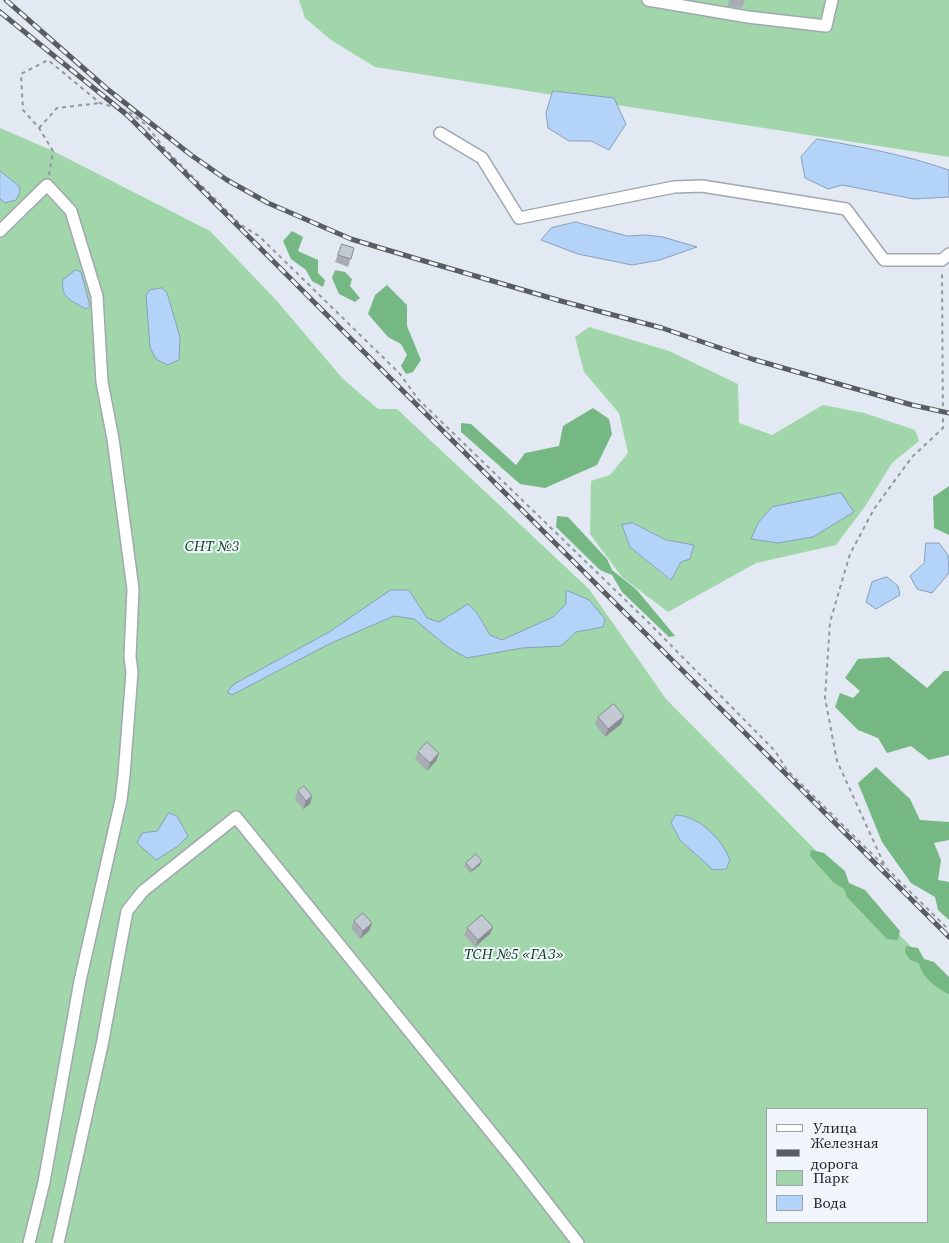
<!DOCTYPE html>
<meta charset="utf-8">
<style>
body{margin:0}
#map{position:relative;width:949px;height:1243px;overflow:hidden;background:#e3e9f2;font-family:"Source Serif 4",serif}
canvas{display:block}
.legend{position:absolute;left:766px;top:1108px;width:162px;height:115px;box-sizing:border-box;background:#f1f6fd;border:1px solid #9fa2a8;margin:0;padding:6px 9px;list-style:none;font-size:15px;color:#232528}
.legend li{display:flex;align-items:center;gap:10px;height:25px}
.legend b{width:25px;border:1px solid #9fa2a8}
</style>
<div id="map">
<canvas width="949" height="1243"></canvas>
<ul class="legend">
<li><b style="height:6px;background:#fff"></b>Улица</li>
<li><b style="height:6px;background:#595c61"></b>Железная дорога</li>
<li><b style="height:14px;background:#a0d6a9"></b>Парк</li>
<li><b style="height:14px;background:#b3d3f8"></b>Вода</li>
</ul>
</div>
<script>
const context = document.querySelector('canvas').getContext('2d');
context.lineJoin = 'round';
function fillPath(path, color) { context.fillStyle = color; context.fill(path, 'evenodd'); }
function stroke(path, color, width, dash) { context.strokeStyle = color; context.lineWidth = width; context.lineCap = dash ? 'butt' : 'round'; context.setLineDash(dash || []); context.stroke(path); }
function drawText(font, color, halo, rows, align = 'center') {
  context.font = font + ' "Source Serif 4",serif'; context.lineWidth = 4; context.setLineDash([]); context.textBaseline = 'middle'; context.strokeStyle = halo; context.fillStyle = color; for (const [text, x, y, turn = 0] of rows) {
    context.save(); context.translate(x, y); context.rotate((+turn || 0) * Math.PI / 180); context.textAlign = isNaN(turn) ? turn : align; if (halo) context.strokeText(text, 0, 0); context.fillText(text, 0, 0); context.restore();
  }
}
fillPath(new Path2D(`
 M299,0h650v157l-574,-90 -44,-27 -26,-22z
 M0,128l53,23 157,80 67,70 65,77 36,31h19l192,180 77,110 283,286v258h-949zM768,1109h160v113h-160z
 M589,327l80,24 69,33 1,39 33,12 51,-30 41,8 51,17 4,11 -27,22 -26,42 -30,40 -80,18 -88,49 -46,-35 -32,-43 1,-53 19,-6 18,-22 -9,-40 -35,-41 -9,-35zM648,530l18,10 28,5 -13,17 -11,18 -40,-33z`), '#a0d6a9');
fillPath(new Path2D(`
 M292,231l11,6 -5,14 20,9v13l7,7 -2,7 -11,-6 -6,-11 -15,-11 -8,-18z
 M335,270l10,2 7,7 -2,7 10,12 -5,4 -16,-8 -7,-16z
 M387,285l20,20v21l14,34 -8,12 -7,2 -5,-8 6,-11 -6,-11 -13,-7 -20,-23 7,-19z
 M593,408l16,11 3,15 -15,31 -52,23 -25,-4 -59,-52v-9l10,1 45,41 9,-12 34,-7 4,-20z
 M949,486v49l-15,-7 -1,-31z
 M557,516l11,1 39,42 5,11 24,19 39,47 -6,1 -47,-45 -10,-17 -12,-5 -44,-43z
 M889,657l38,31 17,-17h5v84l-20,5 -18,-14 -24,7 -9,-15 -20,-8 -23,-23 5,-14 13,5 7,-7 -15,-13 13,-19z
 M876,767l34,32 10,21 29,2v18l-15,3 7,17 -3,20 11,2v38l-11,-10 -3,-13 -24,-14 -29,-41 -24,-59z
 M811,850l13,3 21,18 4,12 16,7 35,41 -2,9 -11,-1 -40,-42 -3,-8 -10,-6 -24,-27z
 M906,946l12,2 6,11 10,3 15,15v17c-12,-5 -28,-18 -30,-31l-9,-3 -5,-8z`), '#75b883');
const water = new Path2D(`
 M553,91l61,7 12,26 -17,26 -18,-9h-22l-21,-13 -2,-15z
 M817,139c45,8 89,16 132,31v27l-35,2 -72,-14 -14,4 -23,-11 -4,-21z
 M0,171l19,15 1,6 -4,8 -11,3 -5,-4z
 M576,222l51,14 19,-1 17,2 34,10 -37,13 -28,5 -54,-11 -37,-14 10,-12z
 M76,270l5,2 9,34 -4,3c-14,-8 -26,-11 -23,-29z
 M162,288l5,5 13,44 -1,23 -12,5 -11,-6 -6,-12 -4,-52 4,-5z
 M841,493l13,19 -41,25 -35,6 -27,-4 7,-16 14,-16z
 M633,523l33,17 28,5 -4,14 -9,3 -10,18 -41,-33 -8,-22z
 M926,543h13l9,12 1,18 -17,20 -15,-4 -7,-13 14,-13z
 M887,577l11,9 2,9 -24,14 -10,-7 6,-20z
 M391,590h18l18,28 12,4 29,-18 9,9 13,22 12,5 51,-23 13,-13v-14l23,10 16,19 -2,8 -27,5 -15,14 -39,2 -55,10 -18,-10 -35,-29 -20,-3 -65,28 -97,51 -5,-3 7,-8 95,-52z
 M169,813l8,3 11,20 -10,10 -22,14 -19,-17 5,-10 15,-2z
 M676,815c23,1 46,24 54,45l-4,9 -13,1 -33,-30 -9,-17z`);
fillPath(water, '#b3d3f8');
stroke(water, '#889fba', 1);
const minor = new Path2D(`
 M648,0l100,17 78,9 6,-26
 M440,133l42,25 37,60 155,-31 28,-1 144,23 38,51h58l7,-6
 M0,231l47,-46 24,26 26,85 5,86 11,57 20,150 -3,68 2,15 -8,103 -3,25 -41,181 -36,201 -15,61
 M58,1243l44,-198 25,-134 16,-20 93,-74 280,346 62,80`);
stroke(minor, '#a1a7af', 14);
stroke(new Path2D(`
 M39,128l18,-20 43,-5
 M49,175l4,-24 -14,-23 -16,-18 -2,-36 27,-14 52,43 28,8 18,14 19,24 76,76 18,11 141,138 18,25 228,221 129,131 12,19 162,160
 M884,864l-47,-103 -12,-63 5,-76 20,-68 24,-45 38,-52 31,-29 -1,-158`), '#92969d', 2, [4, 4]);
stroke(minor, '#fff', 11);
const rail = new Path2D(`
 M6,0l100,88 85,67 36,25 41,23 83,36 63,19 147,43 101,27 90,31 160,46 37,8
 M0,12l127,103 822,822`);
stroke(rail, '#595c61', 5);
stroke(rail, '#f1f6fd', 3, [9]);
fillPath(new Path2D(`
 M729,0h16l-3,8 -14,-2z
 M342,244l12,4 -6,19 -13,-5z
 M624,716l-3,8 -16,13 -10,-13 3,-7z
 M418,752l21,1 -3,8 -9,10 -12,-12z
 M298,791l14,5 -2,8 -7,5 -8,-10z
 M482,861l-2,4 -10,8 -6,-7 2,-3z
 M354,921l18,2 -3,8 -9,8 -9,-11z
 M493,927l-3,7 -15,13 -11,-12 3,-7z`), '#a8adb5');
fillPath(new Path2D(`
 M624,716l-3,8 -16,13 3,-8z
 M439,753l-3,8 -9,10 3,-8z
 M312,796l-2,8 -7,5 3,-8z
 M482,861l-2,4 -10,8 2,-3z
 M372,923l-3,8 -9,8 3,-8z
 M493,927l-3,7 -15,13 3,-7z`), '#888d93');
const building = new Path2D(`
 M342,244l12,4 -3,11 -13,-4z
 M614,704l10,12 -16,13 -10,-12z
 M427,742l12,11 -9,10 -12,-11z
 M304,786l8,10 -6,5 -8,-10z
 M476,854l6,7 -10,9 -6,-7z
 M363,913l9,10 -9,8 -9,-10z
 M482,915l11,12 -15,13 -11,-12z`);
fillPath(building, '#c3c9d2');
stroke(building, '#888d93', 1);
drawText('italic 15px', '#063b18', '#f1f6fd', [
 ["СНТ №3",212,547],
 ["ТСН №5 «ГАЗ»",514,955]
]);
</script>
